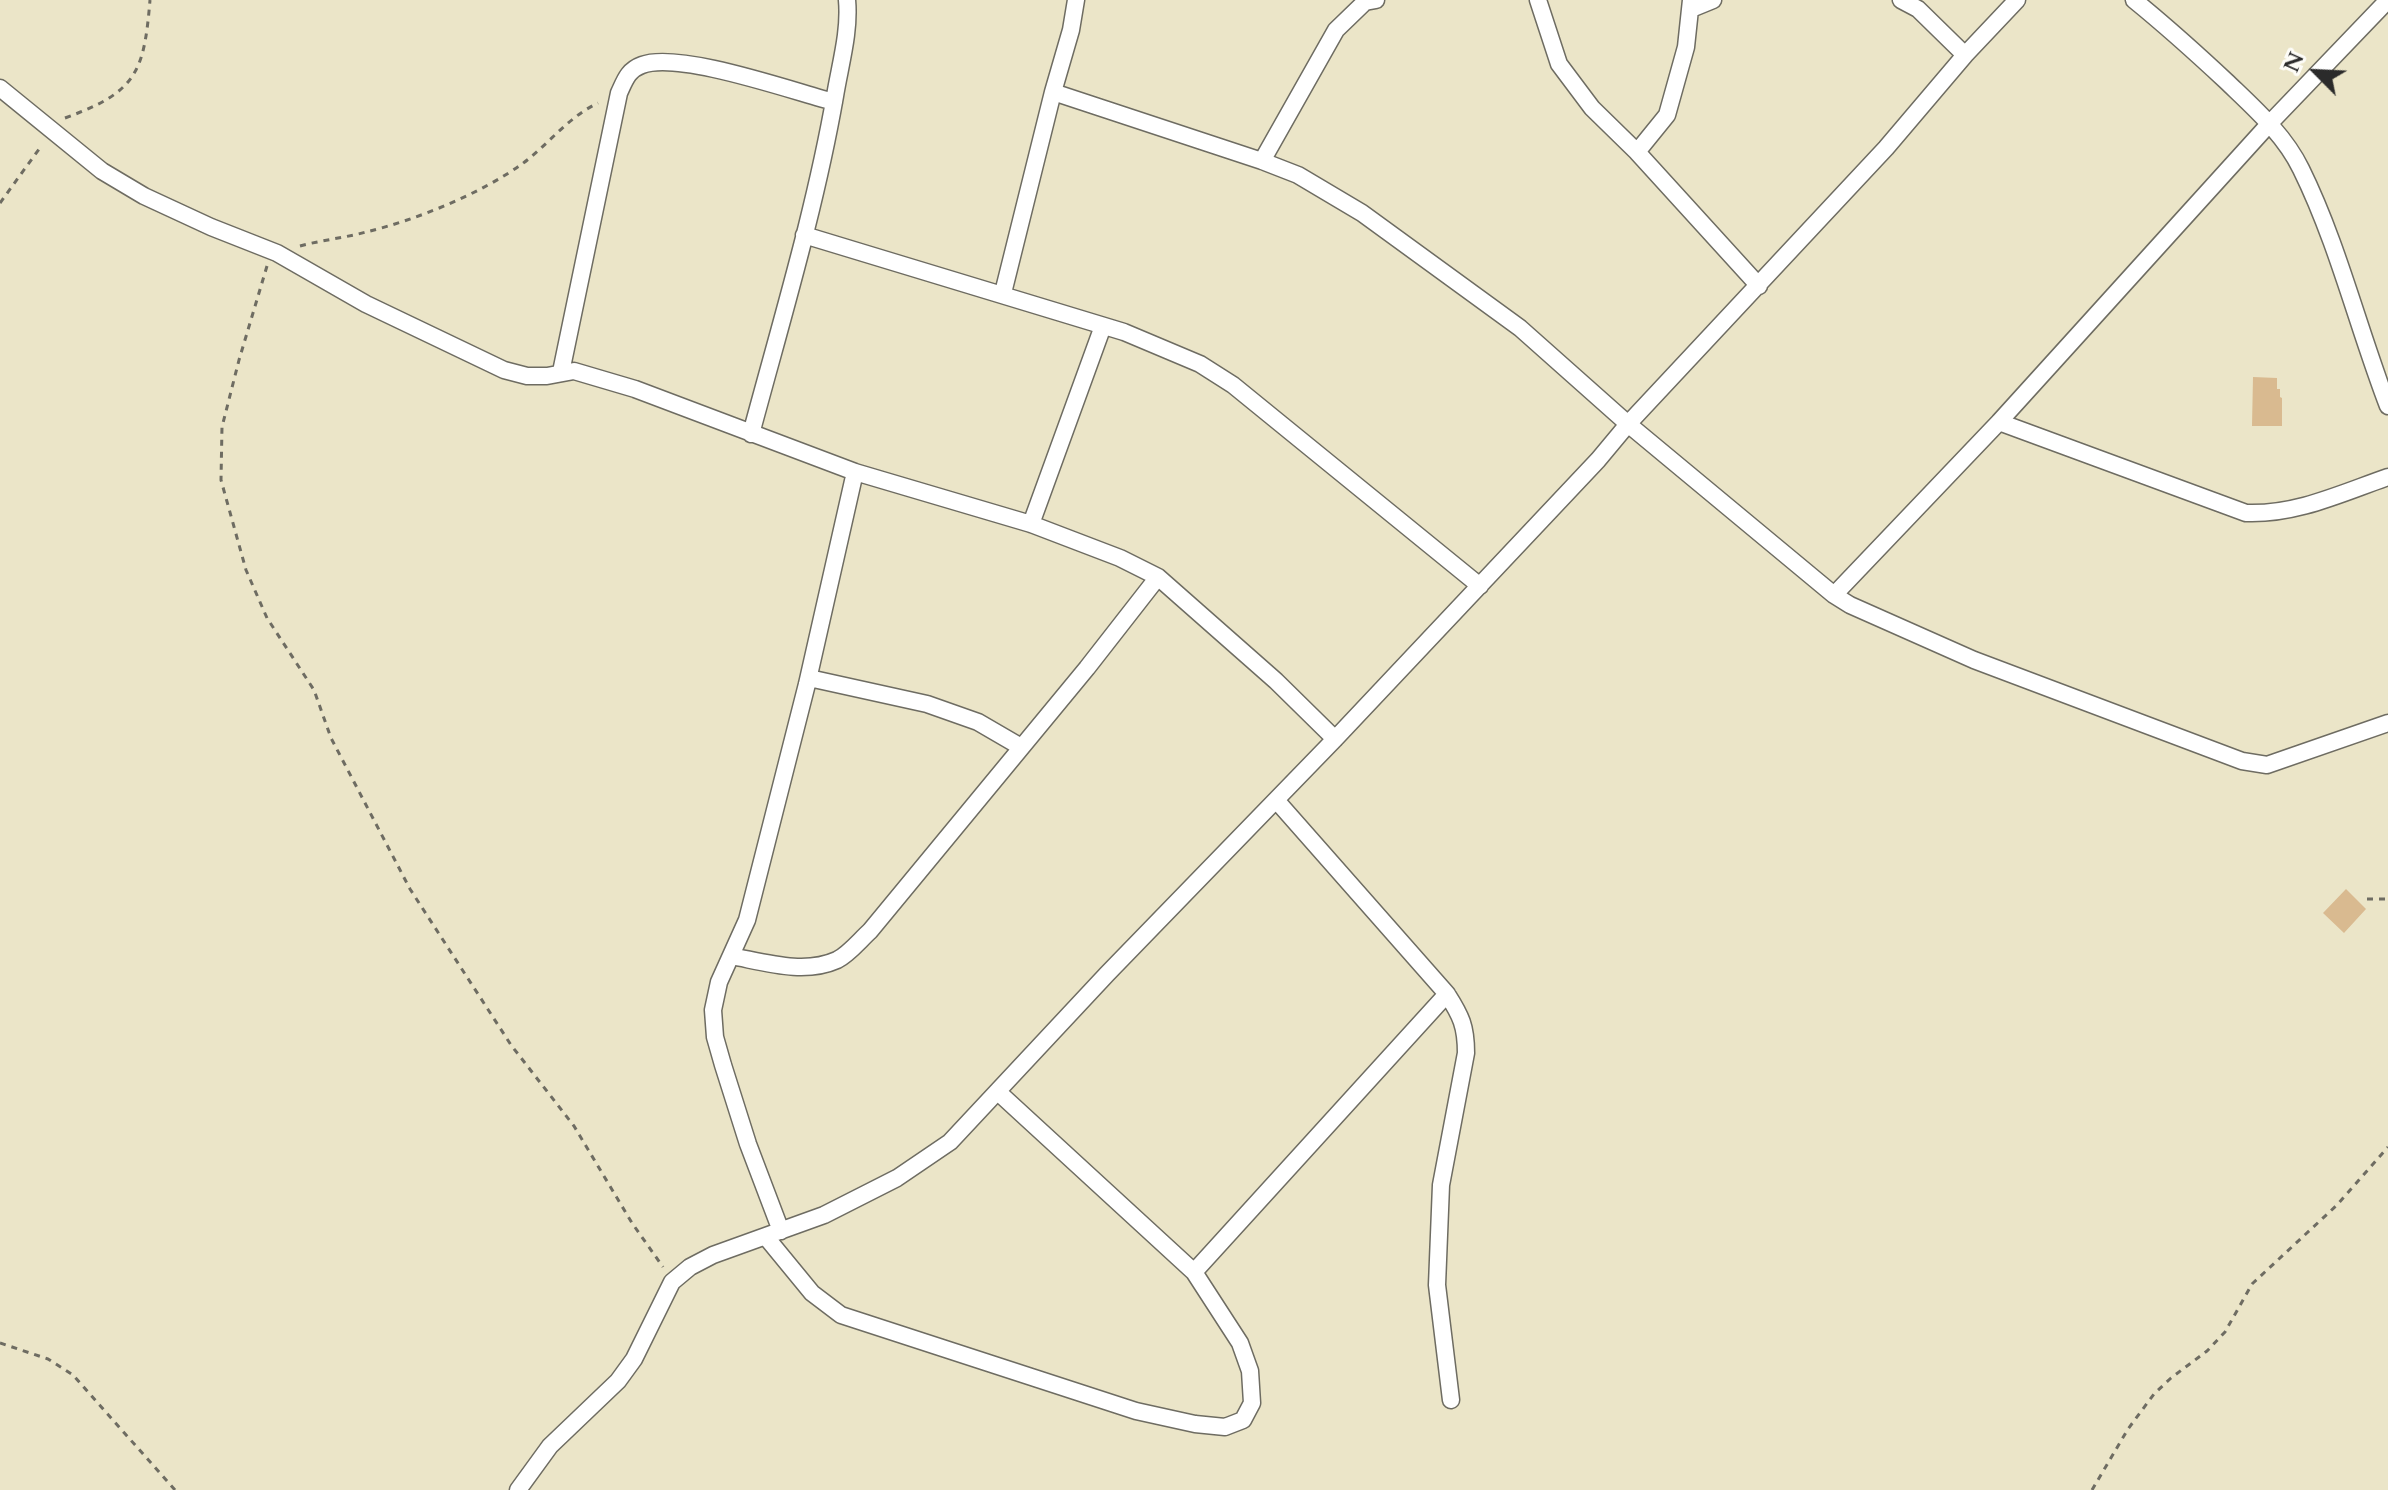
<!DOCTYPE html>
<style>
body{margin:0}
#map{position:relative;width:2388px;height:1490px;overflow:hidden;background:#ebe5c8;font-family:Cardo,serif}
canvas{display:block}
.north{position:absolute;left:2276px;top:32px;width:80px;height:80px;-webkit-text-stroke:6px #fdfcf7;paint-order:stroke;rotate:294deg;font-size:22px;font-weight:700;line-height:32px;text-align:center;color:#2b2b2b}
.north::after{content:'';display:block;margin:auto;width:28px;height:36px;background:#2b2b2b;clip-path:polygon(50% 0,100% 100%,50% 72%,0 100%)}
</style>
<div id="map">
<canvas width="2388" height="1490"></canvas>
<div class="north">N</div>
</div>
<script>
const context = document.querySelector('canvas').getContext('2d');
context.lineJoin = 'round';
function fillPath(path, color) { context.fillStyle = color; context.fill(path, 'evenodd'); }
function stroke(path, color, width, dash) { context.strokeStyle = color; context.lineWidth = width; context.lineCap = dash ? 'butt' : 'round'; context.setLineDash(dash || []); context.stroke(path); }
fillPath(new Path2D(`
 M2253,377l24,1v11h3v8l2,1v28h-30z
 M2346,889l20,20 -22,24 -21,-20z`), '#d9ba90');
const minor = new Path2D(`
 M1538,0l21,64 33,44 45,44 122,134
 M1901,0l17,9 47,46
 M2134,0c32,26 62,53 92,81 28,27 58,53 75,88 37,75 57,159 87,237
 M1691,9l22,-9
 M0,88l102,83 42,25 67,31 66,26 89,51 138,66 23,6h20l27,-5 61,18 220,83 176,52 89,34 38,19 118,104 59,58
 M1053,92l209,69 36,14 64,38 158,115 108,96 206,171 16,10 124,55 268,101 25,4 121,-42
 M1637,152l30,-37 19,-68 5,-47
 M1262,161l74,-131 29,-28 11,-2
 M804,235l320,97 76,32 33,21 247,201
 M1003,293l50,-201 18,-62 5,-30
 M561,372l58,-279c6,-13 9,-23 23,-28 37,-14 150,26 192,37
 M1999,422l247,91c50,2 96,-20 142,-36
 M751,434c30,-112 64,-224 84,-338 5,-31 15,-64 12,-96
 M1031,524l72,-198
 M1834,595l165,-173 271,-299 118,-123
 M809,678l118,26 51,18 43,25
 M1276,800l171,194c14,22 19,32 19,59l-25,132 -4,100 14,115
 M731,956c33,6 73,19 106,4 12,-6 23,-20 33,-29l217,-263 71,-91
 M781,1231l-33,-87 -25,-79 -8,-28 -2,-27 6,-28 28,-62 60,-236 48,-212
 M766,1237l46,56 29,22 295,96 59,13 30,3 18,-7 9,-17 -2,-32 -10,-28 -46,-71 -196,-180
 M1194,1272l253,-278
 M518,1490l32,-44 68,-65 16,-22 38,-77 18,-15 23,-12 111,-40 73,-37 53,-36 157,-168 228,-235 263,-279 30,-36 258,-276 79,-93 52,-55`);
stroke(minor, '#6e6c62', 19);
stroke(new Path2D(`
 M65,118c72,-26 79,-46 85,-118
 M0,203l42,-58
 M300,246c22,-6 44,-8 66,-14 50,-12 114,-38 156,-68 26,-19 46,-47 76,-61
 M267,266l-28,94 -17,67 -1,53 25,90 21,48 47,72 17,48 79,151 101,156 63,81 58,97 31,44
 M2367,899h21
 M0,1343l48,16 25,16 102,115
 M2092,1490l36,-61 26,-35 17,-16 36,-27 18,-19 27,-48 85,-79 51,-58`), '#6e6c62', 3, [6, 6]);
stroke(minor, '#fff', 16);
</script>
